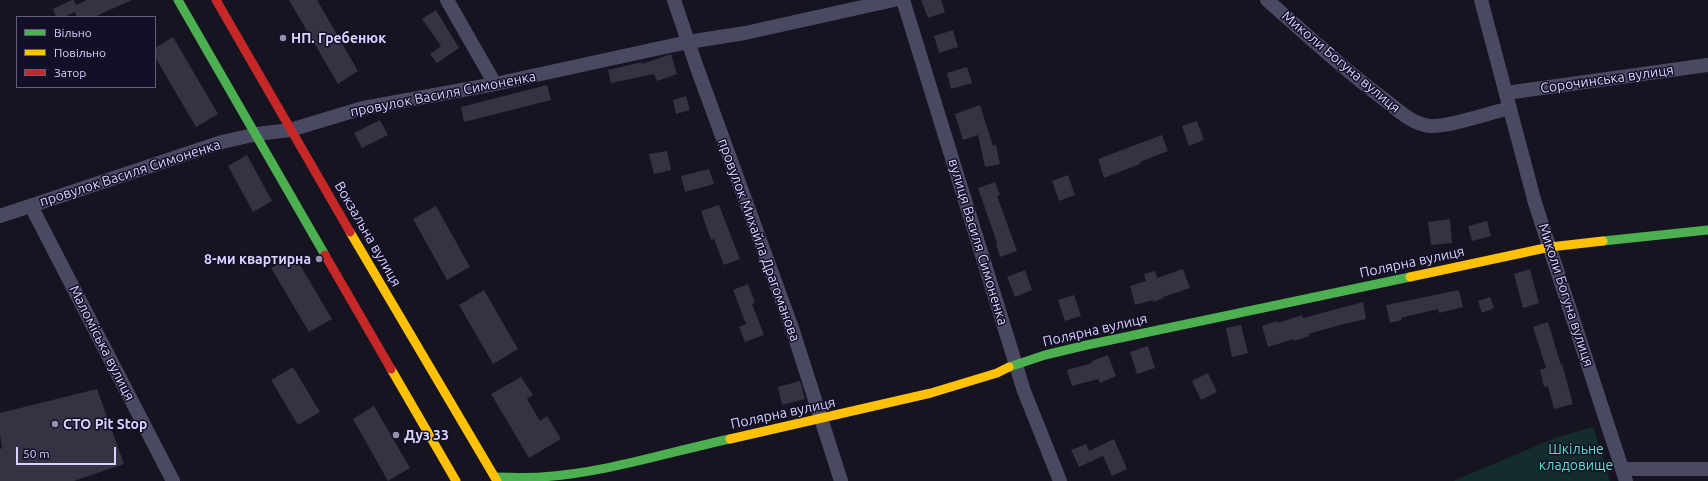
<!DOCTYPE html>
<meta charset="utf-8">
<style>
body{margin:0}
#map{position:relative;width:1708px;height:481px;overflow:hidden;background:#161421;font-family:Ubuntu,sans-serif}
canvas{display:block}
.legend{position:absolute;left:16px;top:16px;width:140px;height:72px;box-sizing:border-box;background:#130f26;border:1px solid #625e7d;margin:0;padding:5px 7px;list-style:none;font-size:12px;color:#d9d4ff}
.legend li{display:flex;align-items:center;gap:8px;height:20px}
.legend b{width:20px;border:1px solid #625e7d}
.scale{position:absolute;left:16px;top:447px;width:100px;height:18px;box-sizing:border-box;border:2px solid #d9d4ff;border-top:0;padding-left:5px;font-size:12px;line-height:14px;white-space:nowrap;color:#d9d4ff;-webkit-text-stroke:3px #130f26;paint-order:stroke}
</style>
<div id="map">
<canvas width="1708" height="481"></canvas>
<ul class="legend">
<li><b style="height:5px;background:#4caf50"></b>Вільно</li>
<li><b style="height:5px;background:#ffc107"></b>Повільно</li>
<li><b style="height:5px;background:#c62828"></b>Затор</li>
</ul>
<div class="scale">50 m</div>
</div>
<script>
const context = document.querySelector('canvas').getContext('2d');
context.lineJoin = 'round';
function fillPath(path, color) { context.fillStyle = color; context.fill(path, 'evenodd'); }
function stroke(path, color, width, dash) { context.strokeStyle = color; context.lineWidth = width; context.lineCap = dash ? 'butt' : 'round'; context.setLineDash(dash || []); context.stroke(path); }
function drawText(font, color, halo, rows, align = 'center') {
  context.font = font + ' Ubuntu,sans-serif'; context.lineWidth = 3; context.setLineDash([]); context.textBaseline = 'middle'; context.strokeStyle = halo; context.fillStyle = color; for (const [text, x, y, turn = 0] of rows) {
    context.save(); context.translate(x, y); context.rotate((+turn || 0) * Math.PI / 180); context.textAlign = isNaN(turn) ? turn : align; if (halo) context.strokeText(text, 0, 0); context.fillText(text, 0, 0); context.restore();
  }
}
fillPath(new Path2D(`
 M1593,427l17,54h-157l102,-43z`), '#132c2d');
fillPath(new Path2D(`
 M72,0h2l2,5 11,-5h45l-38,17h-17l-2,-5 -11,5h-8l-3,-8z
 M289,0h28l41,71 -20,13z
 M921,0h20l4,12 -17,6z
 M436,10l23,38 -22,15 -7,-9 11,-8 -19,-27z
 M953,30l5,17 -19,6 -5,-17z
 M173,37l45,77 -22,13 -41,-70v-9z
 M671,54l6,20 -20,7 -3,-7 -43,9 -3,-13 34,-8v2z
 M967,67l5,16 -21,6 -4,-16z
 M547,85l4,15 -87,22 -3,-15z
 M686,96l4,14 -14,4 -3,-14z
 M980,105l13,41 3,-1 4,19 -15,3 -7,-32 -15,5 -8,-26z
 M380,120l8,15 -26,13 -8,-15z
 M1197,121l7,19 -15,6 -7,-20z
 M1162,135l6,16 -28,11v2l-36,14 -6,-19z
 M667,151l4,19 -17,4 -5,-20z
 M247,155l25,46 -19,11 -25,-46z
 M709,169l5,15 -29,8 -4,-16z
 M1068,175l7,20 -16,6 -7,-20z
 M995,182l5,13 -3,1 20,55 -17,6 -4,-13 1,-1 -19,-55z
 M719,205l21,54 -16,6 -10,-26 -3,1 -10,-29z
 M436,206l34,61 -23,13 -34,-61z
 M1450,219l2,24 -21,2 -3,-23z
 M1487,221l4,15 -19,5 -4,-15z
 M294,255l38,64 -23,13 -38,-64z
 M1183,269l7,19 -27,9 1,1 -11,4v-2l-18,5 -5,-19 16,-5 -2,-7 11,-3 2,7z
 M1530,269l9,34 -16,5 -9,-34z
 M1025,270l7,20 -17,7 -8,-20z
 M748,284l7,19 -3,1 12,31 -19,7 -6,-15 7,-3 -13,-34z
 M484,290l34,59 -25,15 -34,-59z
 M1459,290l4,17 -24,6 -1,-4 -37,9 1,2 -12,3 -4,-18z
 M1074,295l7,21 -16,5 -7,-21z
 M1490,297l4,11 -12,5 -4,-12z
 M1363,302l3,17 -22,5 -36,10 1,2 -15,5v-2l-26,8 -6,-21 15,-5 1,2 24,-8 1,3z
 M1548,322l13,43 1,-1 11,40 -19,5 -6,-23 -4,1 -4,-17 6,-2 -13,-41z
 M1241,325l7,28 -16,4 -6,-29z
 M1148,346l7,22 -18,6 -7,-22z
 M1108,355l8,21 -16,7 -2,-4 -26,7 -5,-16 25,-7v-2z
 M293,367l27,45 -22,13 -27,-45z
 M1208,373l9,19 -16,8 -9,-19z
 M521,377l12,18 -6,4 13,22 7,-5 14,23 -32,19 -38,-64z
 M800,381l5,18 -23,6 -4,-18z
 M97,389l27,75 -50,17h-74v-32l2,-1 -2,-13v-22z
 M374,406l36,62 -22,13 -35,-62z
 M1114,439l13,30 -15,7 -9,-20 -24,11 -8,-17 15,-6 3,7z`), '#343243');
stroke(new Path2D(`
 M447,0l48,84
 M674,0l22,65 96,263 49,153
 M903,0l121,391 36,90
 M1267,0c39,34 77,70 118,100 13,10 27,24 45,26 19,1 59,-13 80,-18
 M1481,0l54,203 91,278
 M1506,93l202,-28
 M31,206l142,275
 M0,216l222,-74 35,-8 33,-4 73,-22 132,-24 193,-42 57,-9 149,-33
 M1622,469h86`), '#4a4962', 14);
stroke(new Path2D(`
 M178,0l147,255
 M1603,241l105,-11
 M1009,367l36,-12 42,-10 323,-68
 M495,477c15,0 31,1 46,0 64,-4 127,-25 189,-38`), '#4caf50', 9);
stroke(new Path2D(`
 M350,232l147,249
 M1410,277l140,-30 53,-6
 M391,369l65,112
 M730,439l201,-46 66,-20 12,-6`), '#ffc107', 9);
stroke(new Path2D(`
 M216,0l134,232
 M325,255l66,114`), '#c62828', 9);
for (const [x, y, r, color] of [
 [283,38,4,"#9591b1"],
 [319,259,4,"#9591b1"],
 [55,424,4,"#9591b1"],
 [396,435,4,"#9591b1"]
]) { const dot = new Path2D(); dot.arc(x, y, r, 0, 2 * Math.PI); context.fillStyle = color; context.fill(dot); stroke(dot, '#130f26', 1.5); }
drawText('bold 14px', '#d9d4ff', '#130f26', [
 ["НП. Гребенюк",291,38],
 ["8-ми квартирна",311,259,"right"],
 ["СТО Pit Stop",63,424],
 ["Дуз 33",404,435]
], 'left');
drawText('14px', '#d9d4ff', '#130f26', [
 ["Миколи Богуна вулиця",1341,62,40],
 ["Сорочинська вулиця",1607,79,-8],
 ["провулок Василя Симоненка",443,94,-11],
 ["провулок Василя Симоненка",130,173,-18],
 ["Вокзальна вулиця",368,234,60],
 ["провулок Михайла Драгоманова",759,240,70],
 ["вулиця Василя Симоненка",978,242,73],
 ["Полярна вулиця",1412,262,-12],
 ["Миколи Богуна вулиця",1566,295,72],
 ["Полярна вулиця",1095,330,-13],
 ["Маломіська вулиця",102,343,63],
 ["Полярна вулиця",783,413,-12]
]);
drawText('14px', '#5fe0c0', '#130f26', [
 ["Шкільне",1576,449],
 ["кладовище",1576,465]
]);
</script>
